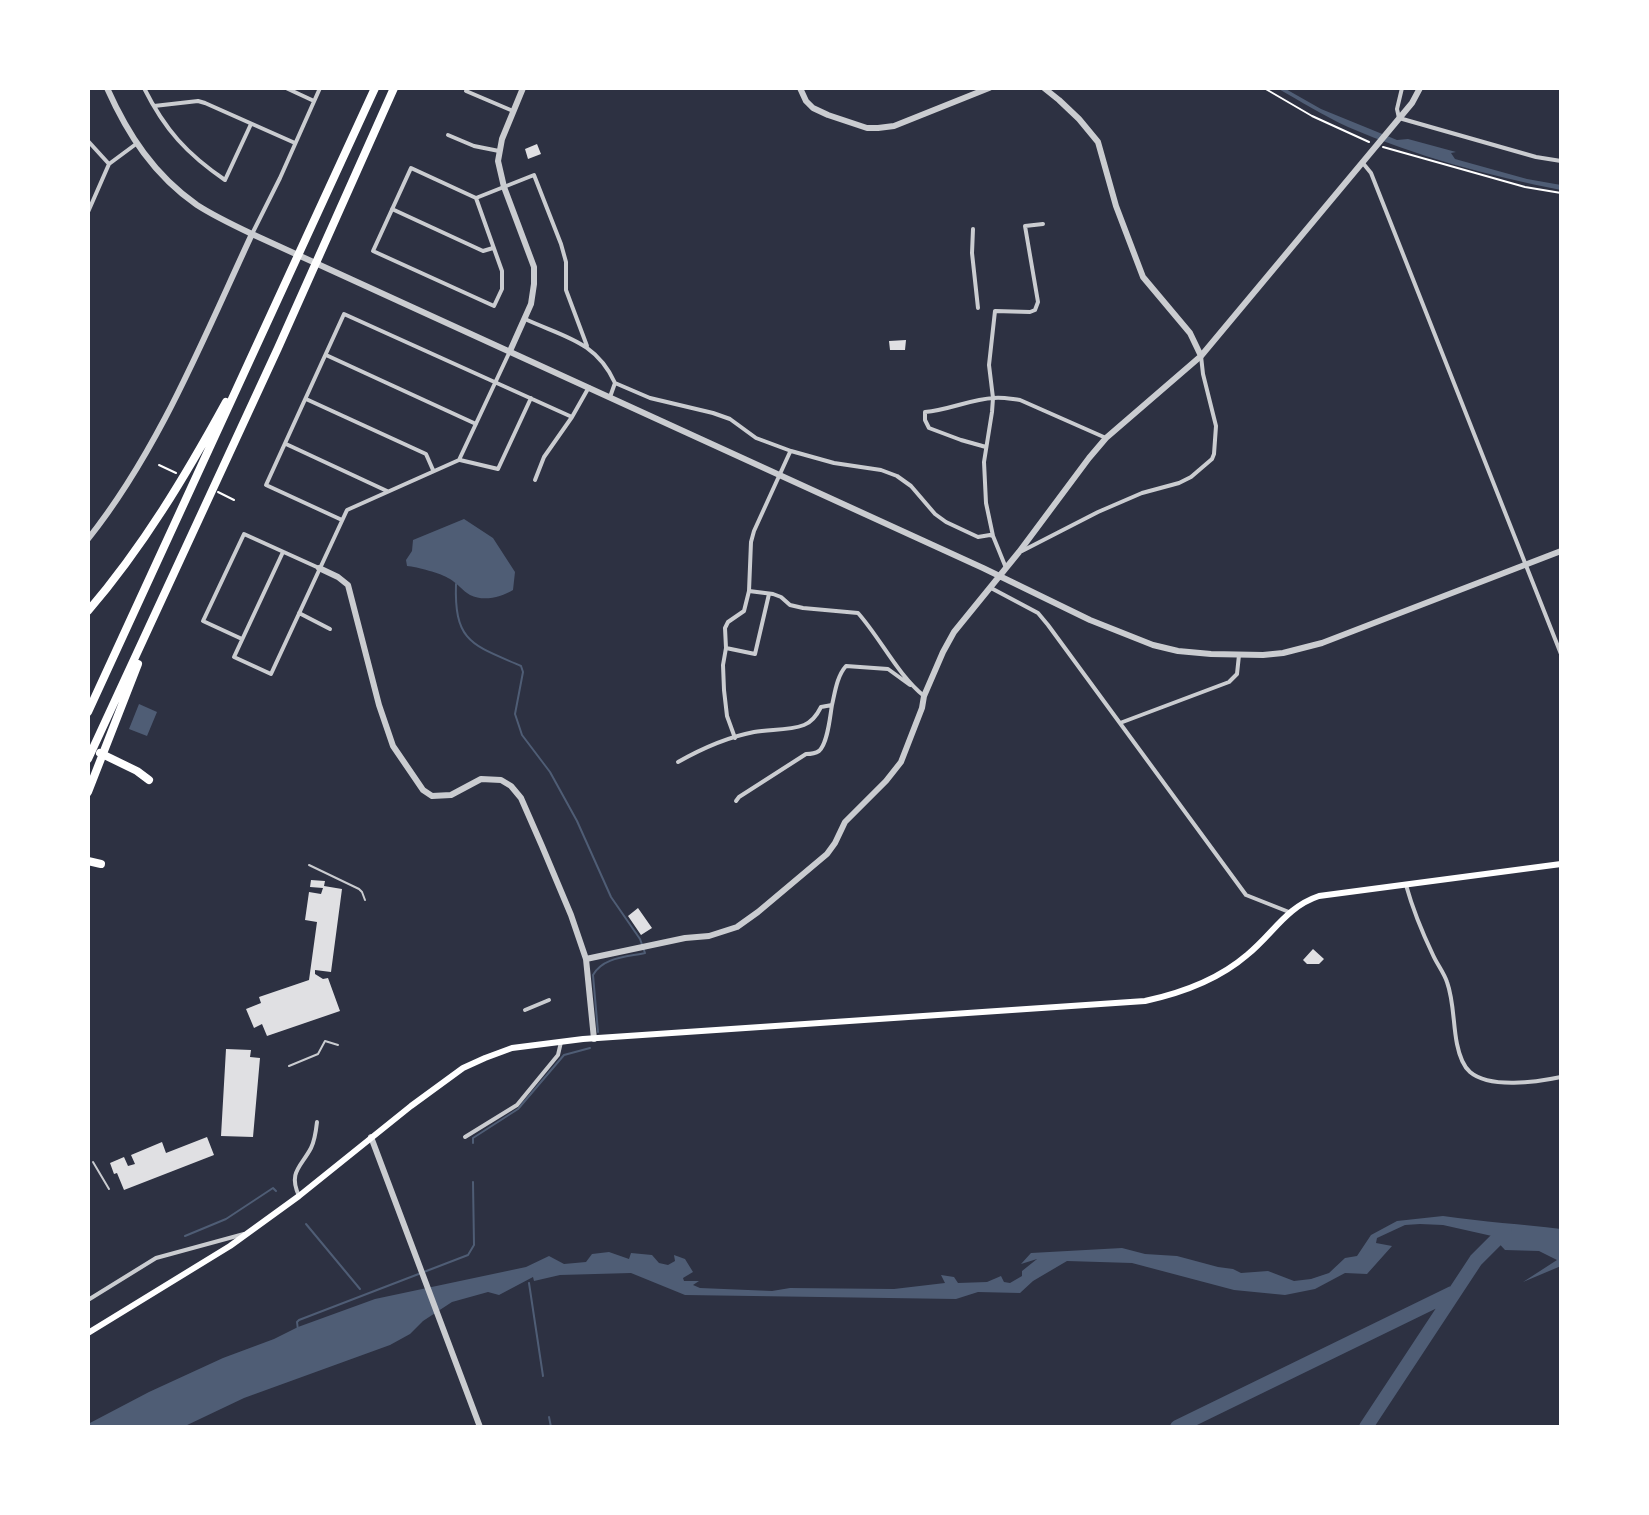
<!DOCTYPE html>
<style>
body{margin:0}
#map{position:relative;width:1649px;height:1515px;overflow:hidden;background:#2d3142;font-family:"Golos Text",sans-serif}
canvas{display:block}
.frame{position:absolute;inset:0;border:90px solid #fff;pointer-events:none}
</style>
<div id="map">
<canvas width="1649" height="1515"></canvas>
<div class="frame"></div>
</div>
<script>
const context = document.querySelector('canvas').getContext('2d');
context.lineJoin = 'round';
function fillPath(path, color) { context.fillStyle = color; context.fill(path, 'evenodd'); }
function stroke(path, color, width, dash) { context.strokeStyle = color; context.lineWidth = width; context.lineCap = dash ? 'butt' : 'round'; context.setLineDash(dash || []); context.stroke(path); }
fillPath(new Path2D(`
 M1277,88h7l37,21 76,31 11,-1 48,13 -5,1 4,6 72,20 34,6v5c-72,-14 -146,-34 -213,-63 -24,-11 -48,-26 -71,-39z
 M464,519l29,19 22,34 -2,18c-12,7 -29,12 -43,5 -7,-4 -13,-12 -20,-16 -9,-6 -33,-12 -43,-13l-1,-6 6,-9 1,-11z
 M139,704l18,8 -10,24 -18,-7z
 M1443,1216c40,6 79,8 118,13v37l-38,16 34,-22 -18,-9 -34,-1 -13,-14 -49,-11 -23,-1 -15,1 -28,13 -1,5 16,3 -25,28 -22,-1 -30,16 -30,6 -51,-5 -102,-27 -65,-2 -34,20 -13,12 -42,-1 -22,7 -271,-4 -54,-22 -71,2 -26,6 -1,-4 -34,18 -11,-3 -36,10 -29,19 -13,13 -20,11 -146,53 -61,29h-95v-3l61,-32 74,-34 51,-19 24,-12 77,-28 151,-32 23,-11 15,8 22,-2 6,-8 17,-2 20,7 2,-6 21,2 7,8 9,2 7,-4 -1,-6 11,4 8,13 -10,6 1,3h15l-6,4 7,3 72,3 18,-3 104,1 51,-6 -4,-8 13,2 4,6 29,-1 14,-6 3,6 6,1 12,-7v-5l15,-12 -16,5 10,-11 91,-5 23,6 32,2 41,11 15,2 8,4 27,-2 26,10 17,-2 18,-6 16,-15 12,-2 14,-21 26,-14z`), '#4f5d75');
stroke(new Path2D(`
 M456,584c-2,59 17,61 65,82l2,6 -8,42 7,21 28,37 27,49 34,76 29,42 5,14c-18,4 -42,4 -52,22l5,57
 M473,1143v-5l45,-29 46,-54 26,-7
 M306,1224l54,65
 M185,1236l41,-17 47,-31 3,3
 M529,1283l14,93
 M298,1330l-1,-8 2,-2 169,-65 6,-10 -1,-63
 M549,1417l2,10`), '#4f5d75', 2);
stroke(new Path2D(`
 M1177,1427l275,-134
 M1366,1427l110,-167 29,-29`), '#4f5d75', 14);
fillPath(new Path2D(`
 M537,144l4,10 -13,5 -3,-10z
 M906,340l-1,10h-15l-1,-9z
 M311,880l14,1 -1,5 18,3 -11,83 -16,-2v4l8,5 5,-1 12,33 -73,25 -5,-12 -8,4 -8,-19 15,-6 -2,-6 50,-17 8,-58 -12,-2 4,-28 12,2 2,-6 -13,-1z
 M638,908l14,20 -11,7 -13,-19z
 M1313,949l11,10 -5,5h-12l-4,-4z
 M226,1049l25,1 -1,7 10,1 -7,79 -32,-1z
 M207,1137l7,18 -90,35 -7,-17 -3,1 -4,-11 14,-6 4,9 7,-2 -4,-9 31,-13 4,11z`), '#e0e0e3');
stroke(new Path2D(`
 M1264,88l48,28 57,26
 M1383,147l142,40 36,6
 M159,465l17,8
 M218,492l16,8`), '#fff', 2);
stroke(new Path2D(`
 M309,865l50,24 3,3 3,8
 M289,1066l29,-12 7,-13 13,4
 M93,1162l16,27`), '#caccd0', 2);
stroke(new Path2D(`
 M144,88c21,42 43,66 81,92l26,-56
 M286,88l28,13
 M1402,88l-5,21 2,9 137,39 25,4
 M466,91l47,20
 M154,106l44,-5 7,2 90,40
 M448,135l26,11 25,5
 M88,141l21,23
 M1362,162l9,11 190,481
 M476,198l26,73v18l-8,17 -121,-55 38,-83 65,30 58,-23 27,69 5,18v28l21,56
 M392,209l91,42 10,-3
 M88,212l21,-48 27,-20
 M973,229l-1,24 6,55
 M252,234l28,-56 40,-90
 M525,319c39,18 71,22 90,64l-5,14
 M326,355l150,69
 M615,383l35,15 63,15 17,6 26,19 35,13 43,12 47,7 16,6 14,10 24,28 11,8 32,15 12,-2 3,1 13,32
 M306,399l120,55 7,16
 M286,444l101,47
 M986,447l-25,-7 -32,-12 -4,-8v-8c24,-2 46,-13 69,-14 8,-1 17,1 26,2l86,38
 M460,460l38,9 33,-71
 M535,480l9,-23 28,-40 17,-30
 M342,520l-76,-35 78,-171 228,103
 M993,536l-7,-33 -2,-41 8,-50 1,-14 -4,-33 6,-54 35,1 5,-2 3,-8 -13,-76 18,-2
 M1022,551l76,-39 44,-19 37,-10 12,-6 21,-18 2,-5 2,-28 -13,-52 -2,-18
 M283,552l-49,105 37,17 76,-164 112,-50 51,-109
 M991,588l47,25 10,12 198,270 43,17
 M749,591l24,3 8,3 9,8 13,3 55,5c23,26 39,61 66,83
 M299,613l31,16
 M242,639l-39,-18 41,-87 75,34
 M726,648l29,6 14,-60
 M1120,723l109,-41 8,-8 2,-19
 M735,738l-8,-22 -3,-26 -1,-25 3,-17 -1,-20 3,-6 16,-11 5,-20 2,-49 3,-11 36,-79
 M678,762c23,-13 50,-25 76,-30 16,-3 34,-1 50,-7 8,-3 13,-10 17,-18l11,-2c3,-13 5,-29 14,-39l42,3 22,16
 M736,801l3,-4 67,-43c3,0 10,-1 13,-3 9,-8 11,-35 13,-46
 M1406,885c7,25 16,47 27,70 4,9 11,18 14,27 7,19 6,43 10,62 2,10 5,21 13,28 20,17 67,10 91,5
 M525,1010l24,-10
 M465,1137l52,-32 41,-50 3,-13
 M299,1196c-11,-24 2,-29 12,-48 4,-8 5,-17 6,-26
 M88,1300l68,-42 88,-24`), '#caccd0', 4);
stroke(new Path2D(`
 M107,88c21,47 47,87 90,117 17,11 36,20 55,29l731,334 107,52 63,25 25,6 33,3 52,1 20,-2 39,-10 239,-92
 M800,88l6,13 7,7 15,7 39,13h11l16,-2 95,-38
 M1044,88l15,12 20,19 19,23 18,64 27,71 47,56 11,23
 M510,351l21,-47 3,-20v-17l-30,-80 -6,-26 4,-22 21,-51
 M88,539c71,-89 116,-202 164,-305
 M319,568l19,9 10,8 31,120 14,41 30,44 9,6 19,-1 30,-16 20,1 10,6 10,12 21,48 29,69 15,44
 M594,1039l-8,-80 99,-21 24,-2 28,-9 21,-15 69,-58 8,-11 10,-21 41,-41 15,-19 21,-54 2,-12 19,-44 11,-20 65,-80 70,-94 17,-20 95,-82 211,-253 8,-15
 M371,1137l109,290`), '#caccd0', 6);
stroke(new Path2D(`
 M88,1333l142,-87 69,-50 112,-90 52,-38 22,-10 27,-10 71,-9 562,-38c37,-8 73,-21 102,-46 26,-21 39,-48 72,-59l242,-32`), '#fff', 6);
stroke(new Path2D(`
 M88,611c55,-64 98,-136 138,-209
 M88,712l287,-624
 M100,753l37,18 12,9
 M88,759l190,-411 116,-260
 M88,792l50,-128
 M88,861l13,3`), '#fff', 8);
</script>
